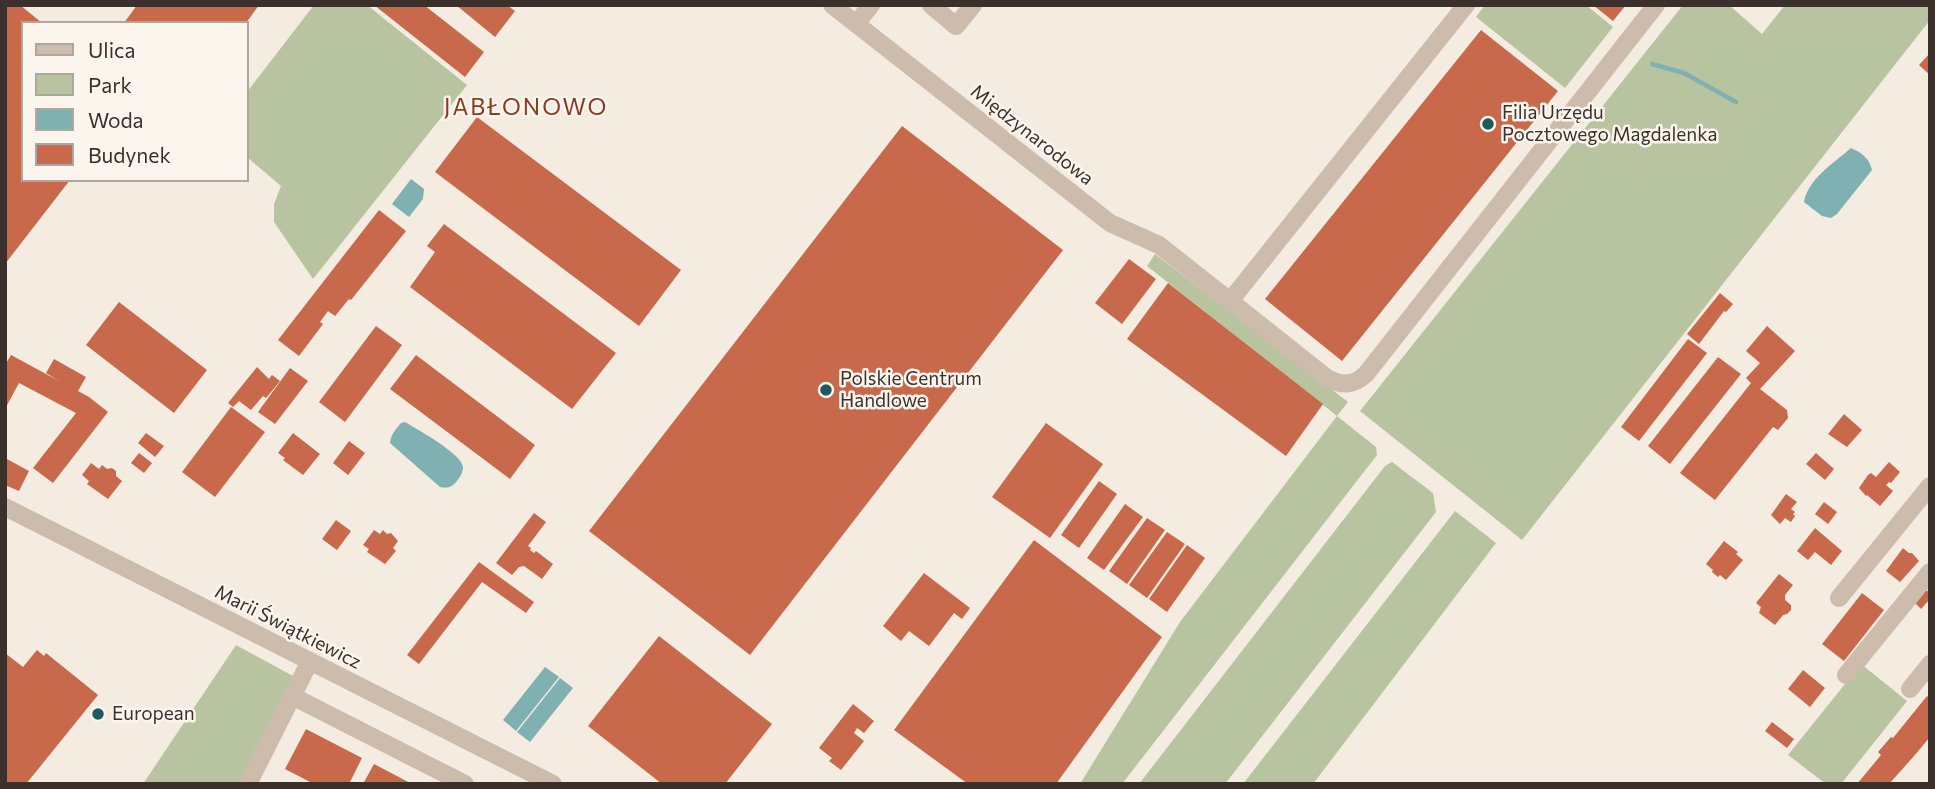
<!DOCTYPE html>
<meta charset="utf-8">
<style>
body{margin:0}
#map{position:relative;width:1935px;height:789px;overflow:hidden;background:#f4ebe1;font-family:Commissioner,sans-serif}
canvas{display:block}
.frame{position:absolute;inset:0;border:7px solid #3b302b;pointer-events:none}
.legend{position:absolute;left:21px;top:21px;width:228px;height:161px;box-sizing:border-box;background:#fbf5ee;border:2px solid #aea6a0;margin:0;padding:9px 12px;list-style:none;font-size:21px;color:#3b302b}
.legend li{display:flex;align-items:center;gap:14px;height:35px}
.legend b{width:35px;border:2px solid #aea6a0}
</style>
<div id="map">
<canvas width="1935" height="789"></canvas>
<div class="frame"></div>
<ul class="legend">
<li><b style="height:9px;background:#cdbbac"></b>Ulica</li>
<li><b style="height:19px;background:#b8c4a0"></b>Park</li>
<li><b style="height:19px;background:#7fb0b2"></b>Woda</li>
<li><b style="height:19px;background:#c8694b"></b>Budynek</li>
</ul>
</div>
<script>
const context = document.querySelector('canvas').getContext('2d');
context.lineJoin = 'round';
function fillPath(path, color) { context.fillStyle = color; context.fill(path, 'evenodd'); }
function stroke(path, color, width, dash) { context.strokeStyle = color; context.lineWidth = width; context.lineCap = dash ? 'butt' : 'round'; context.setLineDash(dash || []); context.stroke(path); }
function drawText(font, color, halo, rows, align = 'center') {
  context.font = font + ' Commissioner,sans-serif'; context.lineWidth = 5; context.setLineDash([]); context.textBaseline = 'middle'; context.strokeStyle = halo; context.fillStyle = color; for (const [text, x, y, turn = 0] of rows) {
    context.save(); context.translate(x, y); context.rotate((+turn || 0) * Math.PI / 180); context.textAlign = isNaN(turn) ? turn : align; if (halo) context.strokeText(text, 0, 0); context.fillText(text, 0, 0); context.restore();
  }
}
fillPath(new Path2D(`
 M314,5h53l100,80 -154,194 -39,-57v-18l7,-18 -34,-29v-65z
 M1485,5h101l27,22 -48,61 -89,-71z
 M1683,5h46l33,29 23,-29h145v15l-408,520 -162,-129z
 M1155,254l193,148 -11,14 39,31 1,8 -255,329h-42l100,-162 157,-206 -190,-150z
 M1392,462l41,31 3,19 -211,272h-86l246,-318z
 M1455,511l41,32 -183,241h-70z
 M236,645l57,31 -53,108h-97z
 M1861,664l46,37 -66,83h-15l-38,-29z`), '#b8c4a0');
fillPath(new Path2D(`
 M1851,148c11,5 18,10 21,22l-35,44 -6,4 -9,-2 -18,-14c4,-23 30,-39 47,-54z
 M411,179l13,10 -1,10 -14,18 -17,-13z
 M405,422c12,7 57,32 58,45 0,4 -2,9 -4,11 -5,8 -10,11 -19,9l-50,-44c1,-9 6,-14 11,-20z
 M545,667l14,10 -43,54 -13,-11z
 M560,678l13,10 -43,54 -13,-10z`), '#7fb0b2');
stroke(new Path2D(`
 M1652,64l32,9 52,29`), '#7fb0b2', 4.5);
fillPath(new Path2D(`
 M5,5h15l22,18h-19v157h47l-65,84z
 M137,5h122l-13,18h-122z
 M374,5h50l60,47 -19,25z
 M456,5h51l8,6 -20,26z
 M1593,5h33l-13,16z
 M1481,30l77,61 -216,270 -77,-62z
 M1930,53v22l-11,-10z
 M477,117l204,153 -42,56 -204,-154z
 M902,126l161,124 -313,405 -161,-124z
 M379,210l27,21 -55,69 -2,-1 -14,17 -7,-5 -8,11 3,2 -24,32 -21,-16z
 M444,224l172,129 -44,56 -162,-122 25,-35 -8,-6z
 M1129,259l27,20 -34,45 -27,-21z
 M1168,283l155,121 -37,52 -159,-117z
 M1720,293l13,11 -7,8 -2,-1 -25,33 -12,-10z
 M119,302l88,68 -33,43 -88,-68z
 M376,326l26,19 -57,77 -26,-20z
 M1767,326l28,25 -35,38 27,21 1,8 -10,12 -5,-3 -58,73 -35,-27 71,-90 -5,-5 14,-15 -14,-12z
 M1688,339l19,14 -68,88 -18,-14z
 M11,355l48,26 -13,-8 8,-14 32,18 -8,14 11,6 19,15 -55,71 -20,-15 43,-55 -57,-30 -14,26v-44z
 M416,355l119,90 -25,34 -120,-90z
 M1718,357l23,17 -71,90 -22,-18z
 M257,367l12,12 3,-4 8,6 -14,17 -3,-2 -12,14 -12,-9 -6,6 -5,-4z
 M290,368l18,13 -33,43 -17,-12z
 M231,407l34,25 -50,65 -33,-25z
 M1844,414l18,16 -15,17 -19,-13z
 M1046,423l57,41 -53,74 -58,-41z
 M146,433l18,13 -9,11 -17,-14z
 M293,433l27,21 -17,21 -20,-15 2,-2 -7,-5z
 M349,441l16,12 -17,22 -15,-12z
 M139,453l13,10 -8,10 -13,-10z
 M1816,453l18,16 -9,11 -19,-16z
 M5,458l24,13 -10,20 -14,-6z
 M1889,462l11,10 -9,11 -2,-1 -3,3 7,6 -13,15 -13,-11 -1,1 -7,-8 9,-13 3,-2 5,4z
 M91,463l8,6 3,-4 5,4 5,-1 4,3v5l6,5 -14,18 -21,-15 2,-3 -7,-6z
 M1099,481l18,13 -38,54 -18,-13z
 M1786,494l11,8 -6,7 4,3 -2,2 2,2 -4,6 -6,-4 -5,6 -9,-9z
 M1824,502l13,10 -9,12 -13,-10z
 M1125,504l18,13 -39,53 -17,-12z
 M534,513l12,9 -18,24 3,2 -1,2 4,3 2,-2 17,13 -11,15 -18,-13 -5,1 -7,8 -16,-12z
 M1147,518l18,12 -38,54 -18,-13z
 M336,520l15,11 -14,19 -15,-11z
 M1815,528l27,23 -11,14 -16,-13 -7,8 -11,-9z
 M374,530l6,4 3,-4 4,4 4,-1 7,8 -5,7 3,3 -11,13 -18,-12 2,-3 -6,-4z
 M1167,532l18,12 -38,54 -18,-13z
 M1034,540l128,97 -106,147h-88l-74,-54z
 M1724,541l14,11 -2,2 7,6 -17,20 -6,-5 -2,2 -6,-5 1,-2 -7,-6z
 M1187,545l18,13 -38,54 -18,-13z
 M1903,548l6,5h3l7,8 -19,21 -14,-11z
 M479,562l55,40 -8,11 -44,-31 -63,82 -12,-9z
 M924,573l46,35 -8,11 -8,-6 -25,33 -20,-15 -8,10 -18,-15z
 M1779,574l14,11 -8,10v5l6,5v5l-4,4 -4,1 -8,10 -16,-12 2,-6 -5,-4z
 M1925,589l5,4v6l-9,10 -8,-8z
 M1862,593l22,17 -40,51 -22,-17z
 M659,636l113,88 -47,60h-63l-74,-58z
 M37,650l7,6 2,-3 52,42 -72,89h-21v-131l18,14z
 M1803,670l22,18 -15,19 -22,-18z
 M1927,696l3,3v38l-16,19 -25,28h-32l24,-29 -3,-3 13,-15 2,1z
 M853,704l21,17 -10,12 -7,-5 -3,5 10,8 -23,29 -12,-9 3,-3 -13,-10z
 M1772,722l22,17 -7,9 -22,-17z
 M306,729l56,29 -13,26h-35l-29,-15z
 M374,764l38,20h-49z`), '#c8694b');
stroke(new Path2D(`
 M832,5l278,218 49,22 71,56 236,-296
 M931,5l25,21 17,-21
 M856,24l15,-19
 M1230,301l97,77c15,8 26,8 39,-4l290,-369
 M5,507l548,277
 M1839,598l91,-112
 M1846,675l84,-103
 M1910,689l20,-25
 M292,696l173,88
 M248,784l62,-123`), '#cdbbac', 18);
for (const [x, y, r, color] of [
 [1488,124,7,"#1f5a5e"],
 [826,390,7,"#1f5a5e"],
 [98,714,7,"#1f5a5e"]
]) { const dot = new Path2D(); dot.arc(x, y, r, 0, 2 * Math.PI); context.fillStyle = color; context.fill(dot); stroke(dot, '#fbf5ee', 2.5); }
drawText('19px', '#3b302b', '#fbf5ee', [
 ["Filia Urzędu",1502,113],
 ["Pocztowego Magdalenka",1502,135],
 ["Polskie Centrum",840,379],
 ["Handlowe",840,401],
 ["European",112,714]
], 'left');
drawText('19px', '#3b302b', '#fbf5ee', [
 ["Międzynarodowa",1032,135,38],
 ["Marii Świątkiewicz",288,627,27]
]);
context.letterSpacing = '2px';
drawText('23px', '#8c3b22', '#fbf5ee', [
 ["JABŁONOWO",526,107]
]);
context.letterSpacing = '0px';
</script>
